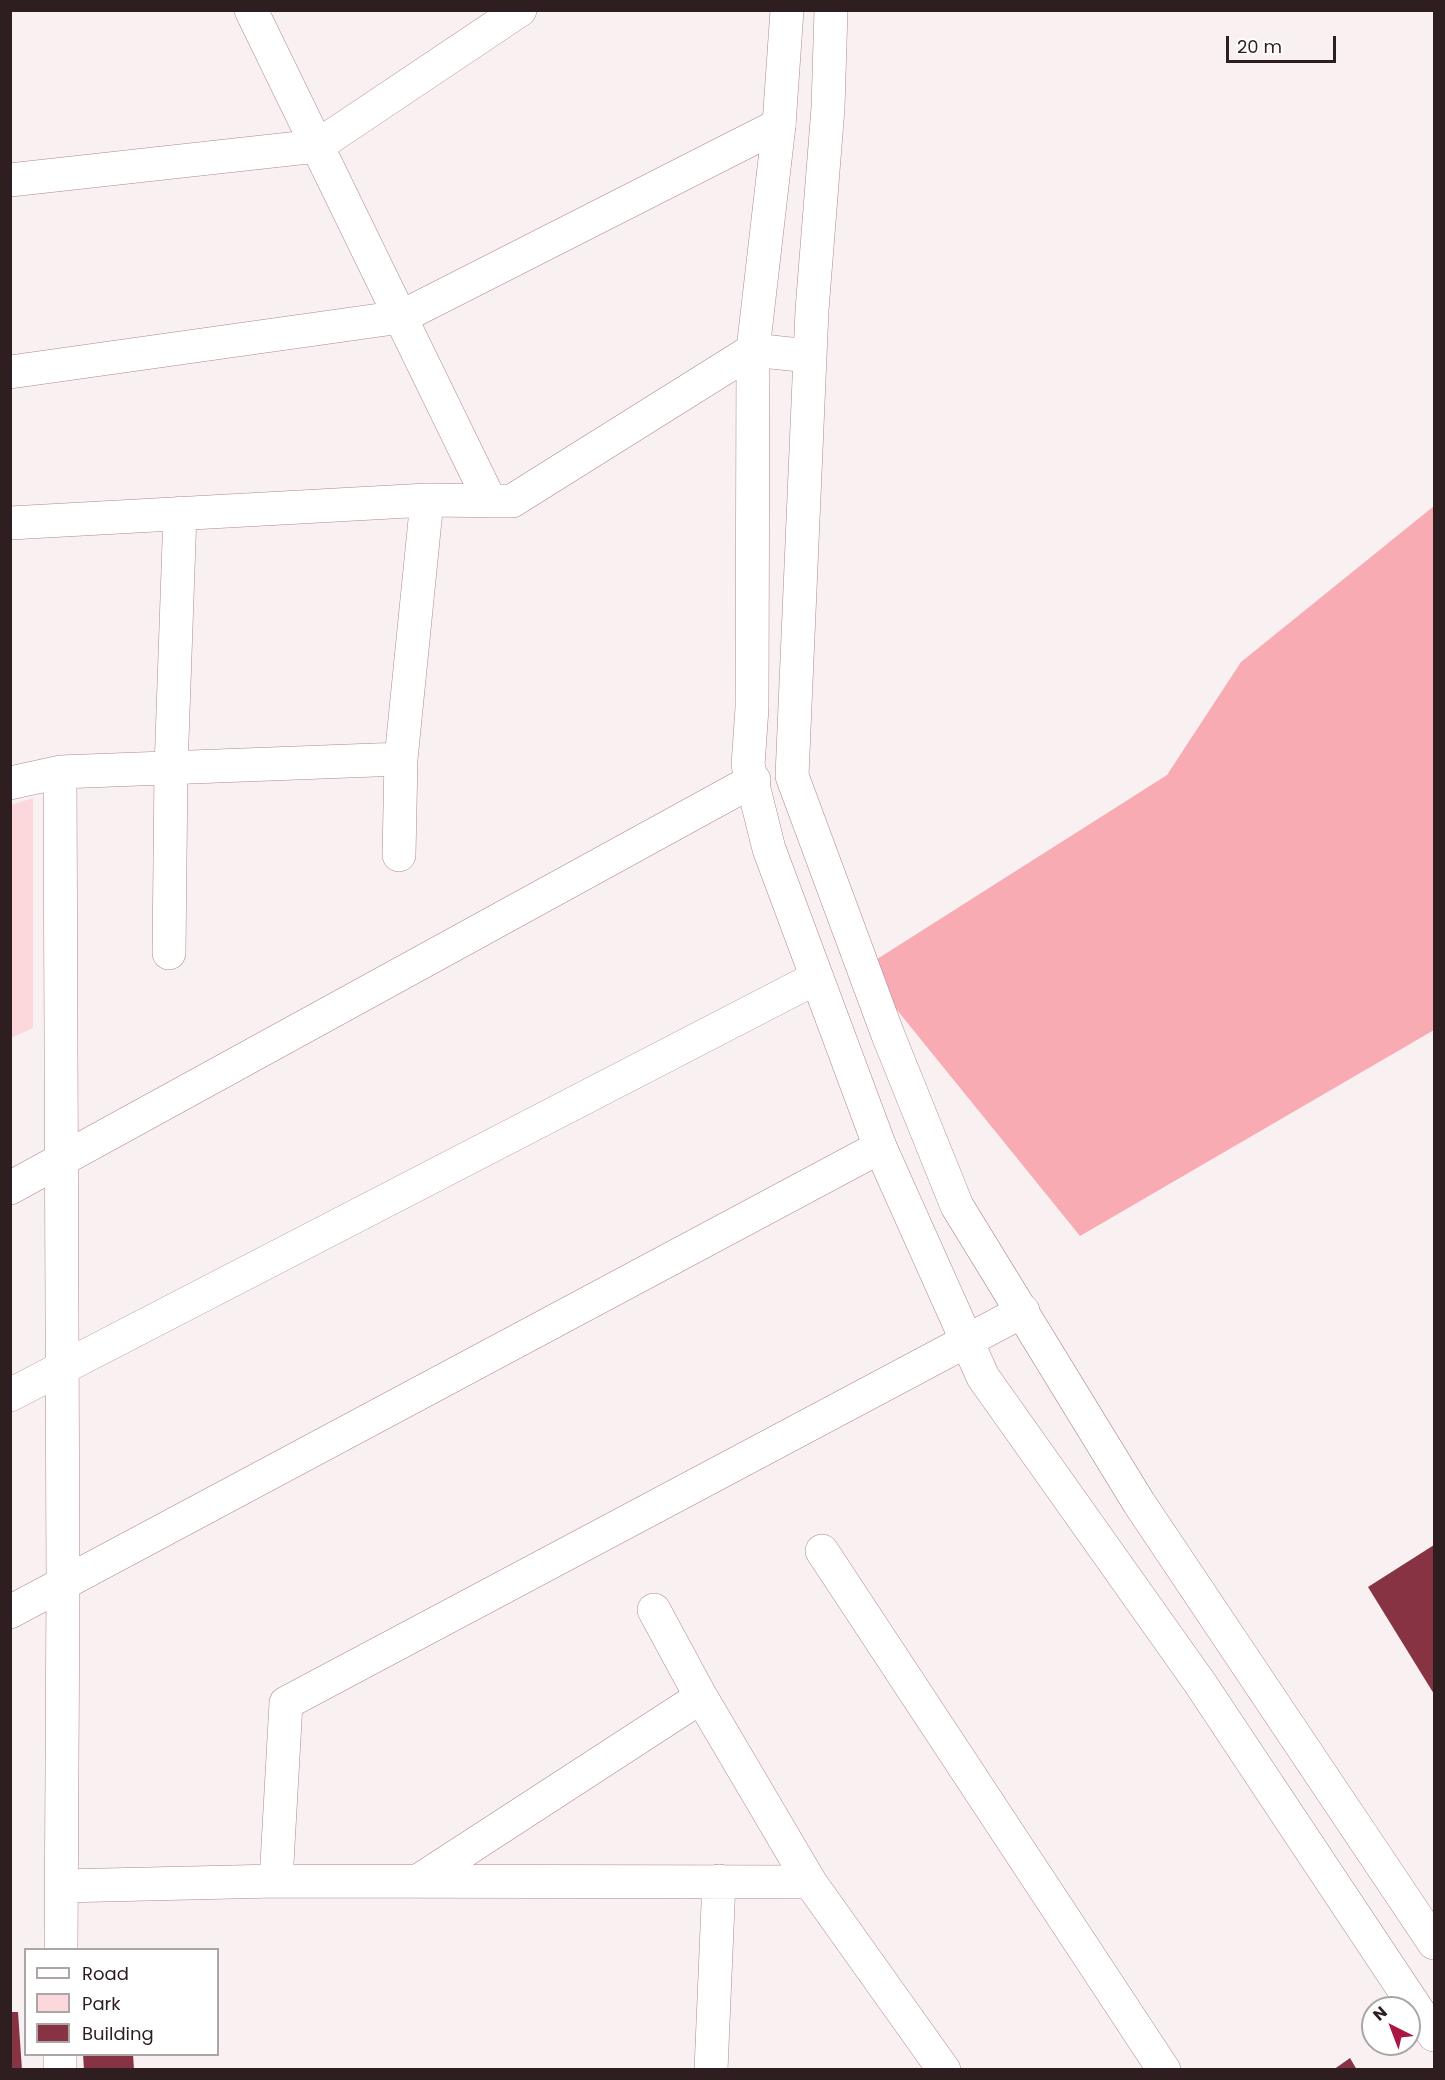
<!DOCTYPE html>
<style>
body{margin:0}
#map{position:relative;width:1445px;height:2080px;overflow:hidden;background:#f9f0f1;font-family:Poppins,sans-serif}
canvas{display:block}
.frame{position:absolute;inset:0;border:12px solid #2e1e20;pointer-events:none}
.legend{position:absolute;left:24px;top:1948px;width:195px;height:108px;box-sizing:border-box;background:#fff;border:2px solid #aba5a6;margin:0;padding:8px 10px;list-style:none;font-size:18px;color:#2e1e20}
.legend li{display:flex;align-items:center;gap:12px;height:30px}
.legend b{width:30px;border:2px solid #aba5a6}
.north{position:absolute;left:1361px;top:1996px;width:60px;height:60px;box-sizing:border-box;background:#fff;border:2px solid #aba5a6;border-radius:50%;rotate:318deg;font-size:16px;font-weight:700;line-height:24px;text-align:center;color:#2e1e20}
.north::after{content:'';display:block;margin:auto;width:21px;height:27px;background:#ab1643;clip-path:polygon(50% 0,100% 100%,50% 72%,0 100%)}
.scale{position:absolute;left:1226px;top:36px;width:110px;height:27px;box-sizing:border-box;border:3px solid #2e1e20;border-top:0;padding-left:8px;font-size:18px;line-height:21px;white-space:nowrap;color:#2e1e20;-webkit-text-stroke:4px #fff;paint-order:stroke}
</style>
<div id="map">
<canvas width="1445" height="2080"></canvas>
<div class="frame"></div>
<ul class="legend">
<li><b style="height:8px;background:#fff"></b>Road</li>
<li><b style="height:16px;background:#fcd8dc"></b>Park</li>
<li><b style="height:16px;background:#873343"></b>Building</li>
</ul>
<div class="north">N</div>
<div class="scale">20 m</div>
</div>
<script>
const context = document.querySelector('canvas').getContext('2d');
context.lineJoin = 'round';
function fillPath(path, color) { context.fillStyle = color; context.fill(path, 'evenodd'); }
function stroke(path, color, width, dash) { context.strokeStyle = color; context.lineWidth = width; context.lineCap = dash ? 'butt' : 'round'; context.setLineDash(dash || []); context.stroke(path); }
fillPath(new Path2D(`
 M33,798v230l-22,10v-233z`), '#fcd8dc');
fillPath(new Path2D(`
 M1434,506v524l-354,206 -217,-268 304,-193 74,-113z`), '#f9abb4');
fillPath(new Path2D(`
 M1434,1545v149l-66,-107z
 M10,2012h8l4,58h-12z
 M83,2054h50l1,16h-50z
 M1350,2058l7,12h-24z`), '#873343');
const minor = new Path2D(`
 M251,10l239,491
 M10,180l307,-34 203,-136
 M10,372l391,-55 378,-192
 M10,523l417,-23
 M401,759l26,-259 85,1 241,-151 56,6
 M60,772l341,-13 -2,96
 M10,783l50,-11 3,813 -2,365
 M169,953l2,-184 9,-256
 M10,1188l744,-408
 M10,1395l806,-417
 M822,1551l342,519
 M654,1610l47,87
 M10,1612l870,-465
 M276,1881l534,1 134,188
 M418,1881l283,-184 109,185
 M61,1886l215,-5 10,-178 737,-392
 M60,2070v-16
 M711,2070l8,-189`);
const tertiary = new Path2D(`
 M787,10l-8,115 -26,225 -1,358 -4,57 21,84 111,298 103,230 217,306 234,352
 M831,10l-3,98 -16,202 -20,466 96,259 69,171 182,297 295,440`);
stroke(minor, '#b0878b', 34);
stroke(tertiary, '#b0878b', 34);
stroke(minor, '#fff', 33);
stroke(tertiary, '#fff', 33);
</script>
